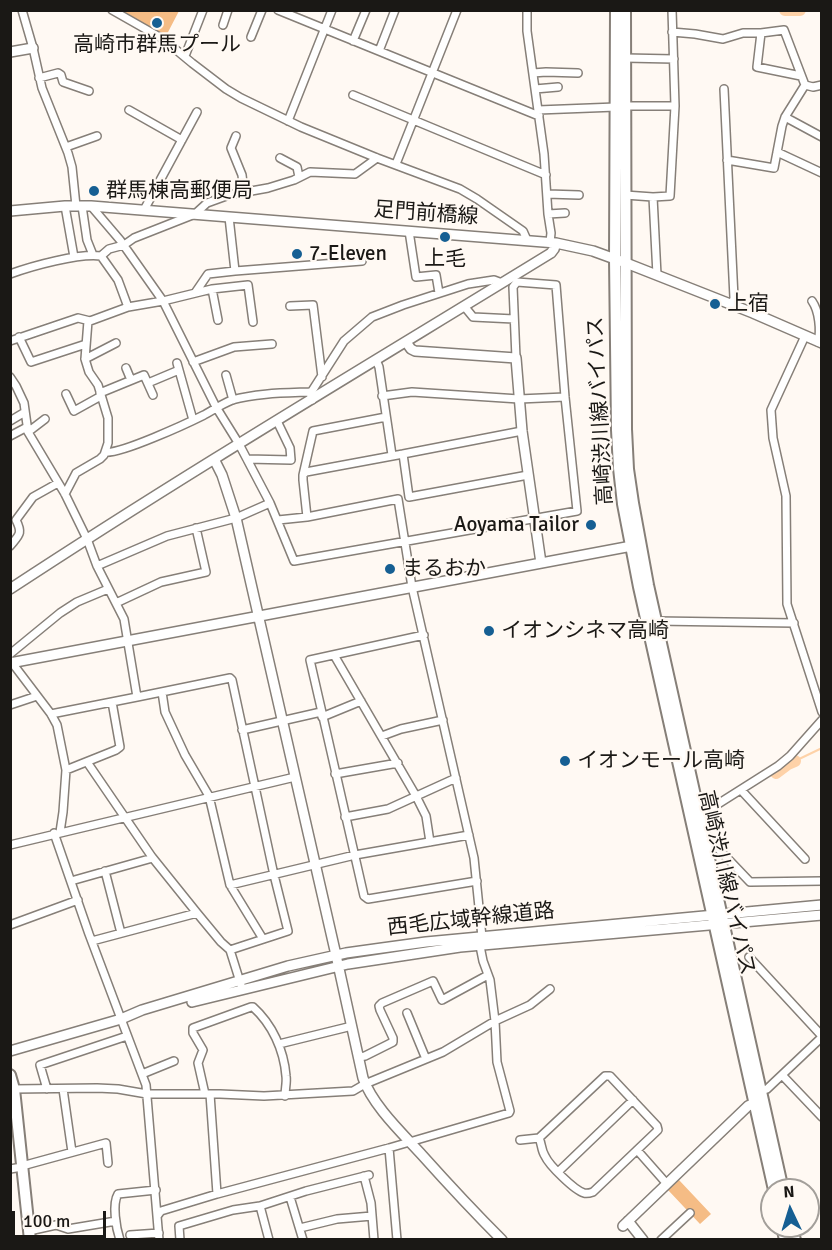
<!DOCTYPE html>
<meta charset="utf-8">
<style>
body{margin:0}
#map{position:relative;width:832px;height:1250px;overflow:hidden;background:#fff9f3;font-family:Signika,sans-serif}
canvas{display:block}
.frame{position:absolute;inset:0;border:12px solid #1a1815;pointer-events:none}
.north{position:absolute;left:760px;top:1178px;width:60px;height:60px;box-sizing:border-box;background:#fff9f3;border:2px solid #a39f9a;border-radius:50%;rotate:356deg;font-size:16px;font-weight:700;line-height:24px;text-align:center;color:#1a1815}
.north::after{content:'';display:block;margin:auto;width:21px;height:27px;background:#165f93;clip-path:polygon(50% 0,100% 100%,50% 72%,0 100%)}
.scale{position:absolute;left:12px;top:1211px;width:94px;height:27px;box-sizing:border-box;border:3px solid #1a1815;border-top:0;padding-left:8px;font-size:18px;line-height:21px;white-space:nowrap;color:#1a1815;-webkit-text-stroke:4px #fff9f3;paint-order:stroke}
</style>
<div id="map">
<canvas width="832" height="1250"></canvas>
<div class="frame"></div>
<div class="north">N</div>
<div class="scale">100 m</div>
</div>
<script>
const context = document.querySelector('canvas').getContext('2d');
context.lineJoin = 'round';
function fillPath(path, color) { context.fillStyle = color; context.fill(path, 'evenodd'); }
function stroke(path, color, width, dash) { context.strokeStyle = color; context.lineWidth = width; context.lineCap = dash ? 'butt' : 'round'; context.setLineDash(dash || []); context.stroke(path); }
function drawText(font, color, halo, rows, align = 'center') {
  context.font = font + ' Signika,"Noto Sans JP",sans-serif'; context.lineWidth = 4.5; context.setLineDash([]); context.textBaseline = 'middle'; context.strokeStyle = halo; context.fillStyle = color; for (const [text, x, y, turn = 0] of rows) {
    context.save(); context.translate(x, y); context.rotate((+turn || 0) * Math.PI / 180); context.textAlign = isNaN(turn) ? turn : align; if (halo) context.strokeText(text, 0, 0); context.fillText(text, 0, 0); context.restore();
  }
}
fillPath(new Path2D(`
 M123,11v-1l56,1 -13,25 -43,-24z
 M679,1180l32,34 -11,10 -32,-34z`), '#f5bc85');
stroke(new Path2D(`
 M795,761l27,-13`), '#fed2a8', 2);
stroke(new Path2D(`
 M785,10h15
 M776,773l12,-9 7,-3`), '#fed2a8', 12);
const street = new Path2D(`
 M22,10l11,38 9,40 26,65 4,14 4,39
 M112,10l51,29 29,24 34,26 15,9 60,29 76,31 83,31 17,10 46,32 4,9
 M278,10l261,106
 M527,10v21l17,123 4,60 3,19 -1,9
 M223,25l5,-15
 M672,32l23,2 28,5 20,-6h18l23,-3 21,55 -20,32 -3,9 -8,42 -47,-8
 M761,33l-4,34 44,9
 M251,37l11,-27
 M353,41l13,-31
 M379,51l16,-41
 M185,56l18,-46
 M625,58l49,1
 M533,73l13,-1 32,1
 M39,78l19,-5 3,2 2,7 26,9
 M805,85l8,2 9,-2
 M535,89l23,-2
 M724,89l10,209 -2,6
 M353,95l193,80
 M625,106h50
 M129,110l53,30
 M538,110l78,-3
 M785,117l37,20
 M288,121l44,-111
 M236,136l-5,12 11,27 2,17
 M66,147l31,-11
 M777,152l45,21
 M280,158l17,9 2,10
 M396,164l61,-154
 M547,194l32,1
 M625,195l28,2
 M65,206l9,51
 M82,206l5,34 6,15
 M91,206l29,34 43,61 53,106 23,37 31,59 24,58 283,-50 -12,-114 -9,-112 -39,-3 -4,5 3,71
 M144,210l53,-98
 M548,214l17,-1
 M229,217l6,54
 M409,231l7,46 20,-2 3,18
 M101,256l17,24 10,27
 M10,274c22,-8 69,-21 91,-18l8,-7 15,-4 10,-7 61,-24 12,-11 22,-8 39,-7 26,-8 16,-8 45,2 22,-16
 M657,275l-4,-78 17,-1 5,-90 -3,-96
 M212,289l6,31
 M195,293l13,-19 27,-3 127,-10
 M812,301c7,10 9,29 6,41
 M290,306l23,-1 9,72
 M464,306l9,11 41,2
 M805,336l-34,74 2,28 13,58 1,108 35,108
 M19,337l12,25 55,-18
 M10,341l68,-23 12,3 38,-14 35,-6 49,-12 36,-4 5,37
 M85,359l31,-16
 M376,360l3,7 13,88
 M193,362l41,-15 38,-3
 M177,363l16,57
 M126,368l5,12
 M226,375l7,25
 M10,377l6,9 8,17 4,29 37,62 22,45 10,27 27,53 13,78 93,-19 2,2 42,195 14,56 -58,19
 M148,383l31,-13
 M100,393l44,-18 9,20
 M66,394l8,17 27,-15
 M382,396l30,-4 107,7 46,-2
 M312,400l-2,-8 2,-1 32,-50 28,-24 31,-12 65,-21 26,-4 8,3
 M10,421l15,-9
 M522,431l-119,23 6,43 119,-22
 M28,432l17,-13
 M10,436l17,-9
 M105,452c14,3 83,-29 99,-37 9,-5 18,-11 28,-15 25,-7 52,-7 78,-8
 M247,459l44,1 -1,-12 -13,-27
 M303,475l10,-44 73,-14
 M65,494l11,-21 24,-14 4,-4 4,-12v-25l-10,-33 -9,-13 -4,-13 3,-38
 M307,517l-4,-37v-5l3,-3 97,-18
 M278,520l29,-3 91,-18 14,88 62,271 8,79
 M10,546c9,-11 13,-12 6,-26l17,-23 25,-14
 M97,566l70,-30 69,-18 34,-15
 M116,603l45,-21 45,-10 -10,-44
 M656,621l138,2
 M424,635l-114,25 54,236 4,3 109,-18
 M10,654l50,-41 17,-11 31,-13
 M334,655l82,141 10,20 4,26
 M10,660l41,54 6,11 9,45 -3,42 -3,20
 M162,692l3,20 20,43 24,41 21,89 125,-30 114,-20
 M10,705l27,-9
 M51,714l86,-17
 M322,717l39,-16
 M242,730l79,-18
 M382,736l19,-7 42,-9
 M87,762l65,95 45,56 24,29 9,8 11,35
 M66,770l50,-20 4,-3 -8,-45
 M335,774l63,-11
 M741,790l64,69
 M699,816l79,-50 12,-10 32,-36
 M345,817l43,-8 68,-31
 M54,833l35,101 57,151 13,155
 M704,840l5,-1 41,43 72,-1
 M10,845l285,-68
 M105,871l16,62
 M71,881l78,-22 3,-2
 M230,885l33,54
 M10,925l68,-25
 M92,941l105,-28
 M749,957l73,79
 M407,1013l19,46
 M279,1044l73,-18
 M359,1057l6,-1 28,-14v-4l-13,-28 -1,-4 3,-3 51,-22 9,19 46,-25
 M142,1074l32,-13
 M782,1075l40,42
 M14,1089l83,-1 21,1 29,5h73l44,2 89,-5 12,-7 78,-32 52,-31 35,-16 20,-16
 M47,1089l-7,-24 87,-29
 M63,1089l9,63
 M761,1091l6,-2 55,-52
 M205,1094l-7,-31 5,-13 -10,-17v-5l58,-21h2c19,17 31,43 33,69 1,6 -1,13 -1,20
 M210,1094l7,100
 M520,1140l19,-2 66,-62h5l47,50 1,4 -65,62c-3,1 -6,2 -9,1 -10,-3 -35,-28 -39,-37 -4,-6 -3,-12 -6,-18
 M389,1148l8,92
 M637,1150l30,34
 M22,1166l84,-23 2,20
 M10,1169l12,-2
 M558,1172l75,-72
 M364,1176l7,27 3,37
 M290,1197l13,43
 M260,1206l9,34
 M158,1215l3,-4 56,-17 172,-46 120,-35 1,-2 -13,-49 -2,-41 -5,-41 -7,-19 -3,-15
 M300,1228l37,-9 35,-3
 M29,1231l27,-6 12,4 48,-8
 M130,1235l29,-2
 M120,1240c-4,-12 -8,-36 -2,-46l38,-4
 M180,1240l-1,-14 54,-16 27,-4 46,-15 63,-16
 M661,1240l29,-27`);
const secondary = new Path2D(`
 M10,52l23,-4
 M10,211l55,-5h26l465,37 37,8 33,12 127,50 69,30
 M406,342l5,7 4,2 101,7 6,73 19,132
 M214,459l8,16 14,43 100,437 27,123c10,28 39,55 59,77 26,29 52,57 80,85
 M10,589c178,-117 360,-225 541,-336l3,-4 2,-6
 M10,663l627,-118
 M192,1002l156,-38 112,-17 362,-32
 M10,1051l111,-32 21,-9 146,-44 58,-13 36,-5 44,-6 396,-37
 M628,1221l15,19
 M623,1226l125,-120 7,-3`);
const primary = new Path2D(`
 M616,10l-1,249 2,171 2,38 4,36 16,83 135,603
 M625,10l1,419 2,40 5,34 15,82 135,605
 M10,1075l4,14 16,151
 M782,1226l3,14
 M791,1226l4,14`);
stroke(street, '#867f78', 10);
stroke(secondary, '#867f78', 12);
stroke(primary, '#867f78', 14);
stroke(street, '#fff', 7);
stroke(secondary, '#fff', 9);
stroke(primary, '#fff', 10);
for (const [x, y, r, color] of [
 [157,23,6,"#165f93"],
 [94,191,6,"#165f93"],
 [445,237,6,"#165f93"],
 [297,254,6,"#165f93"],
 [715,304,6,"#165f93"],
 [591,525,6,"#165f93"],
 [390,569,6,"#165f93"],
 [489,631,6,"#165f93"],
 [565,761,6,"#165f93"]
]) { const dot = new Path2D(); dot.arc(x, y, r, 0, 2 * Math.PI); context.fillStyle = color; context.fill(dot); stroke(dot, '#fff9f3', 2); }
drawText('21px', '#1a1815', '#fff9f3', [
 ["高崎市群馬プール",157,45,"center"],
 ["群馬棟高郵便局",106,191],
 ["7-Eleven",309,254],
 ["上毛",445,259,"center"],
 ["上宿",727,304],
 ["Aoyama Tailor",579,525,"right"],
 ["まるおか",402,569],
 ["イオンシネマ高崎",501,631],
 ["イオンモール高崎",577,761]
], 'left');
drawText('21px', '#1a1815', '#fff9f3', [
 ["足門前橋線",426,214,4],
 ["高崎渋川線バイパス",601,411,-93],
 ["高崎渋川線バイパス",726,883,77],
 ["西毛広域幹線道路",471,920,-6]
]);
</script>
